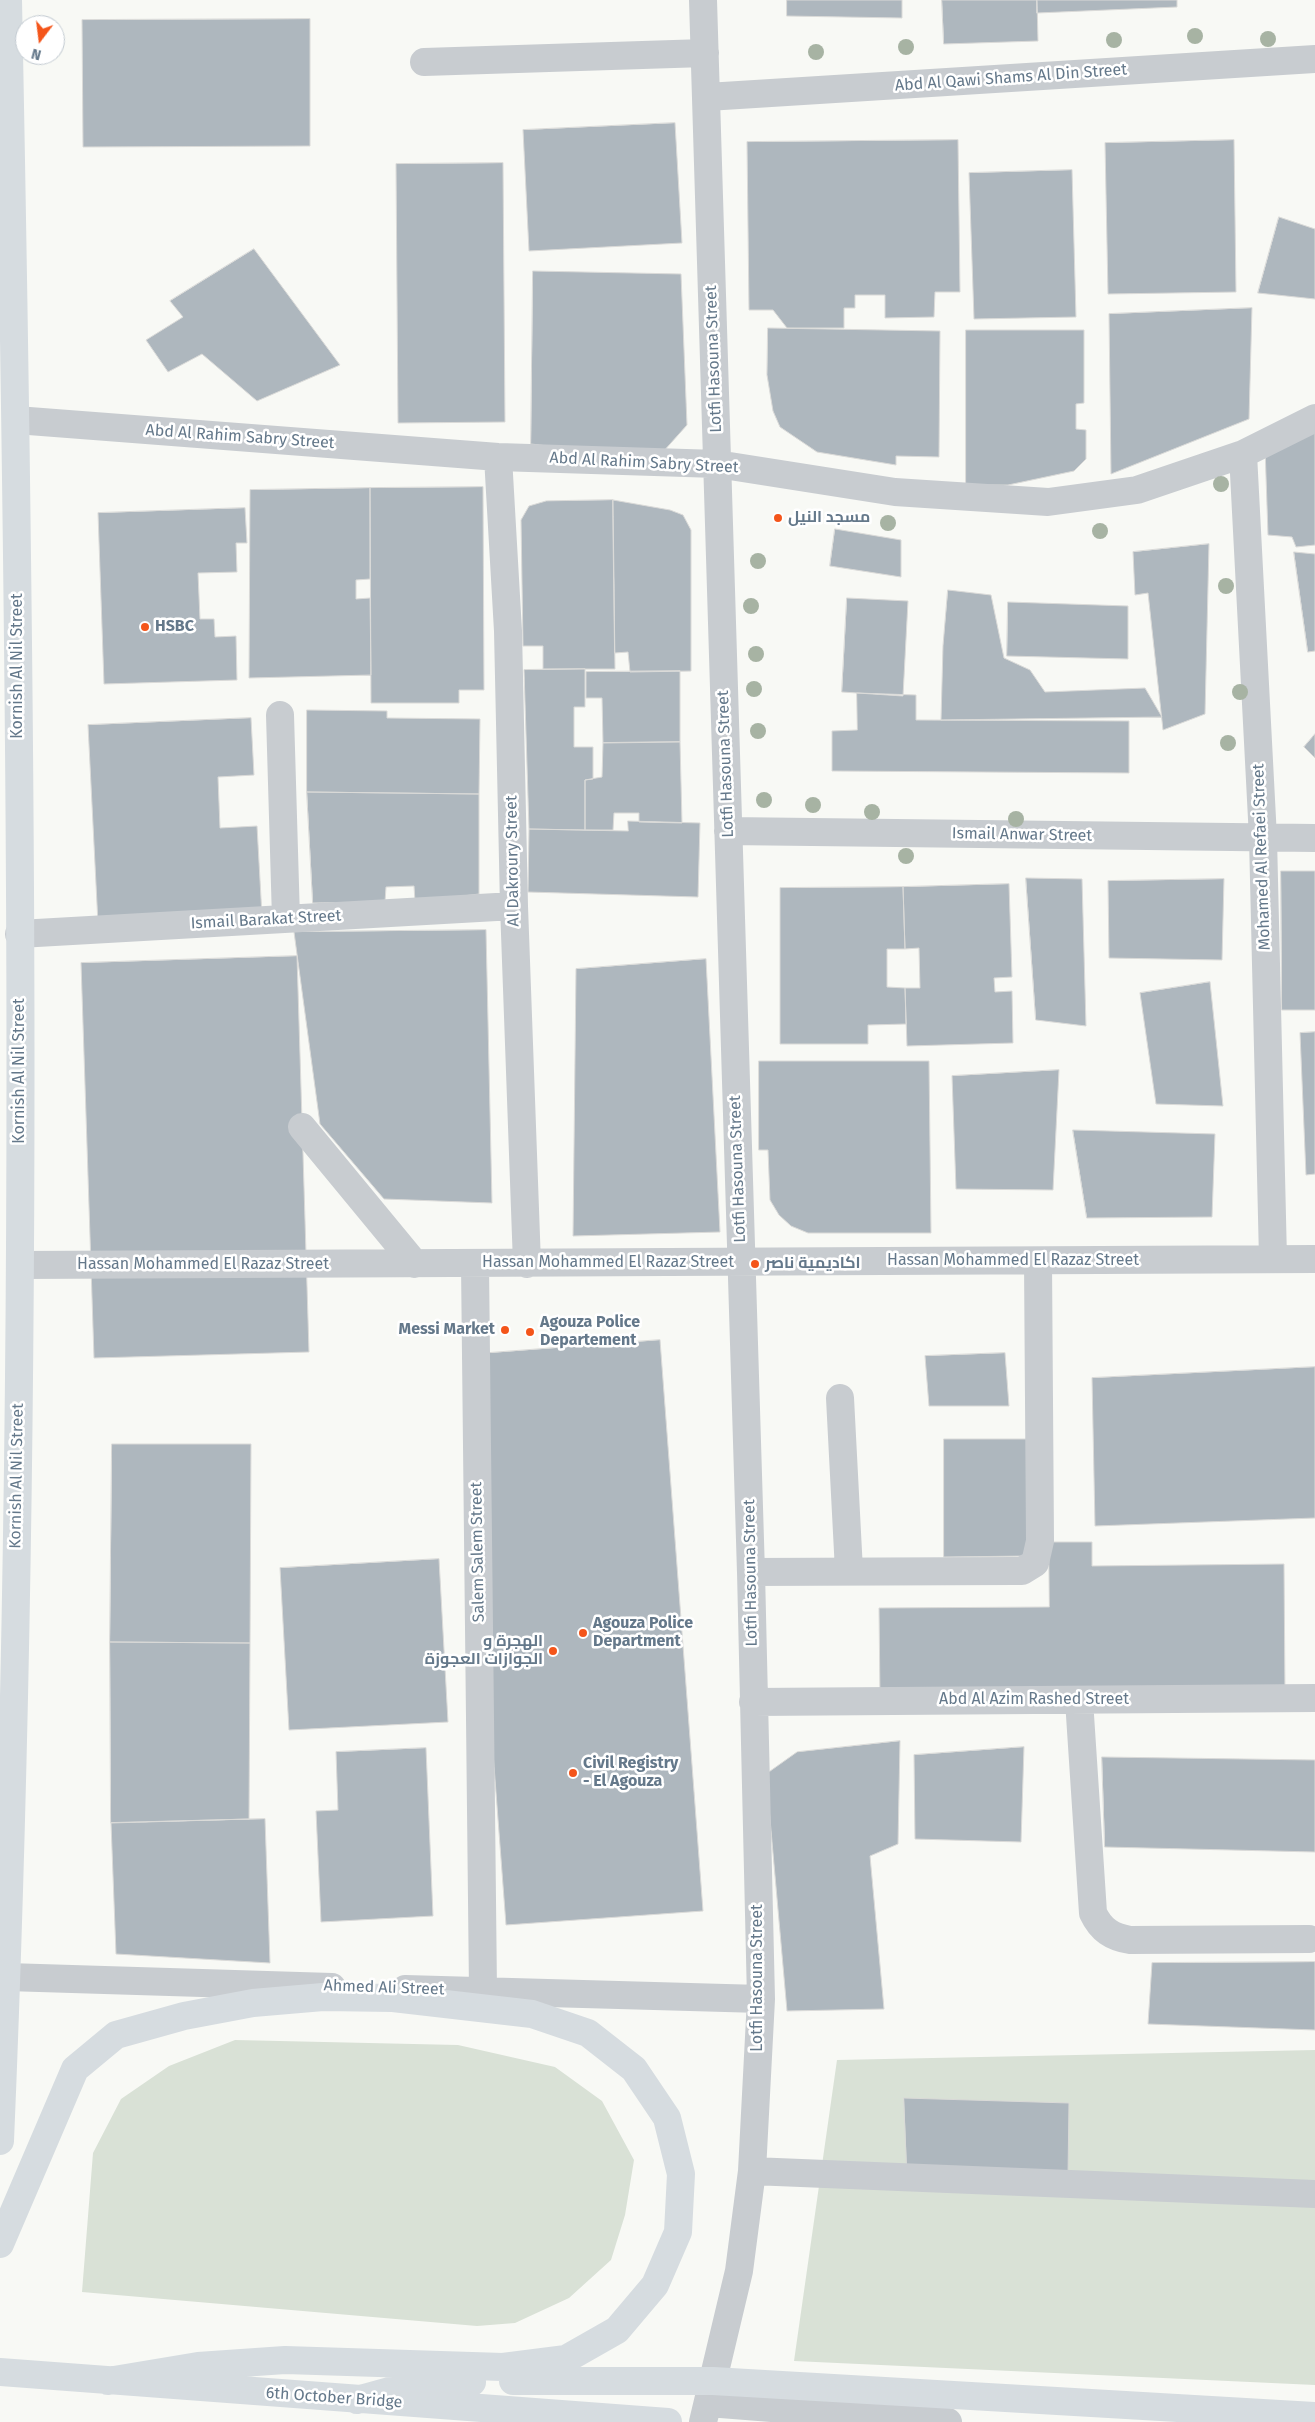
<!DOCTYPE html>
<meta charset="utf-8">
<style>
body{margin:0}
#map{position:relative;width:1315px;height:2422px;overflow:hidden;background:#f8f9f5;font-family:"Fira Sans",sans-serif}
canvas{display:block}
.north{position:absolute;left:15px;top:15px;width:50px;height:50px;box-sizing:border-box;background:#fff;border:1px solid #c1c9d0;border-radius:50%;rotate:195deg;font-size:14px;font-weight:700;line-height:20px;text-align:center;color:#64788a}
.north::after{content:'';display:block;margin:auto;width:18px;height:22px;background:#f4551a;clip-path:polygon(50% 0,100% 100%,50% 72%,0 100%)}
</style>
<div id="map">
<canvas width="1315" height="2422"></canvas>
<div class="north">N</div>
</div>
<script>
const context = document.querySelector('canvas').getContext('2d');
context.lineJoin = 'round';
function fillPath(path, color) { context.fillStyle = color; context.fill(path, 'evenodd'); }
function stroke(path, color, width, dash) { context.strokeStyle = color; context.lineWidth = width; context.lineCap = dash ? 'butt' : 'round'; context.setLineDash(dash || []); context.stroke(path); }
function drawText(font, color, halo, rows, align = 'center') {
  context.font = font + ' "Fira Sans",Cairo,sans-serif'; context.lineWidth = 5; context.setLineDash([]); context.textBaseline = 'middle'; context.strokeStyle = halo; context.fillStyle = color; for (const [text, x, y, turn = 0] of rows) {
    context.save(); context.translate(x, y); context.rotate((+turn || 0) * Math.PI / 180); context.textAlign = isNaN(turn) ? turn : align; if (halo) context.strokeText(text, 0, 0); context.fillText(text, 0, 0); context.restore();
  }
}
fillPath(new Path2D(`
 M235,2040l223,5 97,22 47,34 32,59 -9,55 -14,45 -42,38 -54,25 -38,3 -395,-34 11,-139 28,-54 48,-33z
 M1315,2050v335l-521,-24 43,-301z`), '#d9e1d6');
const building = new Path2D(`
 M787,0h115v18l-115,-2z
 M942,0h95l1,41 -94,3z
 M1037,0h140v7l-140,6z
 M310,19v127l-227,1 -1,-127z
 M675,123l7,120 -153,8 -6,-121z
 M958,140l2,152h-25l-1,25 -49,1v-23h-30v13h-11v20h-57l-14,-18h-24l-2,-168z
 M1234,140l2,152 -128,2 -3,-151z
 M503,163l2,259 -107,1 -2,-259z
 M1072,170l4,147 -102,2 -5,-146z
 M1279,217l36,12v70l-57,-6z
 M254,249l86,116 -83,36 -55,-47 -34,18 -22,-32 37,-23 -13,-16z
 M533,271l148,3 6,151 -25,28 -38,2 -93,-11z
 M1252,308l-3,111 -138,55 -2,-160z
 M768,328l172,3 -1,126 -43,-1v9l-79,-13 -37,-25 -7,-16 -6,-36z
 M966,330h118v73l-8,1v25l10,1v29l-12,12 -66,14h-42z
 M1315,428v117l-19,2 -4,-10 -24,-2 -3,-88z
 M483,487l1,203h-25v13h-88l-1,-215z
 M370,488v91l-14,1v19l14,-1 1,77 -122,3 1,-188z
 M613,500l2,169h-72v-23h-20l-2,-126 8,-14 17,-5z
 M613,500l57,10 13,5 8,15v141l-61,1 -2,-20 -13,1z
 M245,508l2,35h-11l1,29 -39,1 2,46h14l1,18 21,-1 1,44 -133,4 -6,-171z
 M835,529l66,11v37l-71,-11z
 M1209,544l-4,170 -42,16 -15,-137 -13,2 -2,-43z
 M1294,552l21,2v97l-7,1z
 M948,590l43,5 13,63 26,12 15,22 100,-4 17,29 -221,3 2,-74z
 M847,598l61,3 -5,95 -61,-4z
 M1008,602l120,4v53l-121,-3z
 M585,669v38h-11v40h19v32l-8,1v50l-56,-1 -5,-159z
 M680,671v71l-77,1 -1,-45h-16v-26z
 M857,693l59,2v25l213,1v52l-297,-2v-40l25,-1z
 M307,710l80,1v7l93,1 -1,75 -172,-2z
 M251,718l3,57 -36,2 2,51 37,-2 5,90 -164,8 -10,-199z
 M1315,734v24l-11,-11z
 M680,742l2,81 -43,-1v-9h-25l-1,17h-28v-50l17,-3 1,-34z
 M307,792l172,2v100l-64,8 -1,-16 -28,1 -1,15 -72,1z
 M628,821l72,2 -2,74 -170,-5 1,-63 99,2z
 M1281,871h34v139h-33z
 M1026,878l56,1 4,147 -50,-6z
 M1224,879l-2,81 -113,-2 -1,-77z
 M1009,884l3,93 -18,1 1,14 17,-1 1,52 -106,3 -2,-58h15l-1,-40 -14,1 -2,-62z
 M903,887l2,62h-18v38l18,1 1,36 -38,1v19h-88v-156z
 M486,930l6,273 -108,-4 -64,-75 -26,-192z
 M297,956l12,396 -215,6 -13,-395z
 M706,959l14,273 -147,4 3,-267z
 M1210,982l13,124 -67,-2 -16,-111z
 M1315,1032v142l-9,1 -6,-142z
 M759,1061h170l2,172h-123l-17,-7 -12,-11 -9,-15 -2,-50h-9z
 M1059,1070l-6,120 -97,-1 -4,-113z
 M1073,1130l142,4 -3,83 -125,1z
 M660,1340l43,571 -197,14 -43,-570z
 M1005,1353l4,53h-80l-4,-50z
 M1315,1367v151l-220,8 -3,-148z
 M944,1439h83l1,117 -84,1z
 M112,1444h139l-1,199 -140,-1z
 M1049,1542h43v24l192,-2 1,130 -405,3 -1,-89 170,-1z
 M439,1559l9,163 -159,8 -9,-162z
 M110,1642l140,1 -1,176 -138,4z
 M900,1741l-2,103 -28,12 14,153 -97,2 -21,-237 31,-22z
 M1024,1747l-3,95 -106,-3 -1,-84z
 M426,1748l7,168 -112,6 -5,-111 22,-1 -2,-58z
 M1102,1757l213,3v92l-210,-5z
 M265,1819l5,144 -154,-9 -5,-131z
 M1315,1962v68l-167,-6 4,-61z
 M904,2098l165,5 -1,72 -161,-5z`);
fillPath(building, '#aeb7be');
stroke(building, '#dadad8', 1);
stroke(new Path2D(`
 M424,62l281,-9
 M707,97l608,-38
 M16,420l482,37 219,7 178,28 153,10 89,-12 106,-36 72,-36
 M1243,454l20,384 10,421
 M498,457l10,174 6,275 13,358
 M280,715l6,204
 M728,831l587,7
 M19,934l495,-28
 M302,1127l113,137
 M475,1264l8,727
 M21,1265l1294,-6
 M840,1398l9,173
 M751,1572l264,-1h7l13,-8 5,-22 -2,-280
 M1079,1700l14,213c8,17 19,24 37,27l179,-1
 M753,1702l562,-4
 M7,1977l325,10
 M405,1989l356,10
 M752,2171l563,23
 M708,2403l240,19
 M703,2422l36,-151 13,-100 9,-172 -10,-427 -48,-1572`), '#c8ccd0', 28);
stroke(new Path2D(`
 M0,2141c30,-713 22,-1427 8,-2141`), '#d6dce0', 28);
stroke(new Path2D(`
 M0,2244l75,-175 41,-34 68,-19 69,-13 70,-6 70,1 139,16 56,19 46,36 33,49 14,56 -3,58 -23,53 -38,45 -51,29 -63,8 -218,-7 -87,6 -90,15
 M0,2372l668,50
 M513,2381h200l602,35
 M357,2400l47,-13 68,-5`), '#d6dce0', 28);
context.fillStyle = '#a7b3a3';
for (const [x, y] of [
 [1195,36],
 [1268,39],
 [1114,40],
 [906,47],
 [816,52],
 [1221,484],
 [888,523],
 [1100,531],
 [758,561],
 [1226,586],
 [751,606],
 [756,654],
 [754,689],
 [1240,692],
 [758,731],
 [1228,743],
 [764,800],
 [813,805],
 [872,812],
 [1016,819],
 [906,856]
]) { context.beginPath(); context.arc(x, y, 8, 0, 2 * Math.PI); context.fill(); }
for (const [x, y, r, color] of [
 [778,518,5,"#f4551a"],
 [145,627,5,"#f4551a"],
 [755,1264,5,"#f4551a"],
 [505,1330,5,"#f4551a"],
 [530,1332,5,"#f4551a"],
 [583,1633,5,"#f4551a"],
 [553,1651,5,"#f4551a"],
 [573,1773,5,"#f4551a"]
]) { const dot = new Path2D(); dot.arc(x, y, r, 0, 2 * Math.PI); context.fillStyle = color; context.fill(dot); stroke(dot, '#fff', 2); }
drawText('16px', '#64788a', '#fff', [
 ["Abd Al Qawi Shams Al Din Street",1011,78,-4],
 ["Lotfi Hasouna Street",714,359,-92],
 ["Abd Al Rahim Sabry Street",240,437,4],
 ["Abd Al Rahim Sabry Street",644,463,3],
 ["Kornish Al Nil Street",18,666,-90],
 ["Lotfi Hasouna Street",726,764,-92],
 ["Ismail Anwar Street",1022,835,1],
 ["Mohamed Al Refaei Street",1262,857,-92],
 ["Al Dakroury Street",513,861,-91],
 ["Ismail Barakat Street",266,920,-3],
 ["Kornish Al Nil Street",20,1071,-90],
 ["Lotfi Hasouna Street",738,1169,-92],
 ["Hassan Mohammed El Razaz Street",1013,1261],
 ["Hassan Mohammed El Razaz Street",608,1263],
 ["Hassan Mohammed El Razaz Street",203,1265],
 ["Kornish Al Nil Street",17,1476,-89],
 ["Salem Salem Street",478,1552,-91],
 ["Lotfi Hasouna Street",751,1573,-91],
 ["Abd Al Azim Rashed Street",1034,1700],
 ["Lotfi Hasouna Street",758,1978,-90],
 ["Ahmed Ali Street",384,1988,2],
 ["6th October Bridge",334,2398,4]
]);
drawText('bold 16px', '#64788a', '#fff', [
 ["مسجد النيل",788,518],
 ["HSBC",155,627],
 ["اكاديمية ناصر",765,1264],
 ["Agouza Police",540,1323],
 ["Departement",540,1341],
 ["Messi Market",495,1330,"right"],
 ["Agouza Police",593,1624],
 ["Department",593,1642],
 ["الهجرة و",543,1642,"right"],
 ["الجوازات العجوزة",543,1660,"right"],
 ["Civil Registry",583,1764],
 ["- El Agouza",583,1782]
], 'left');
</script>
